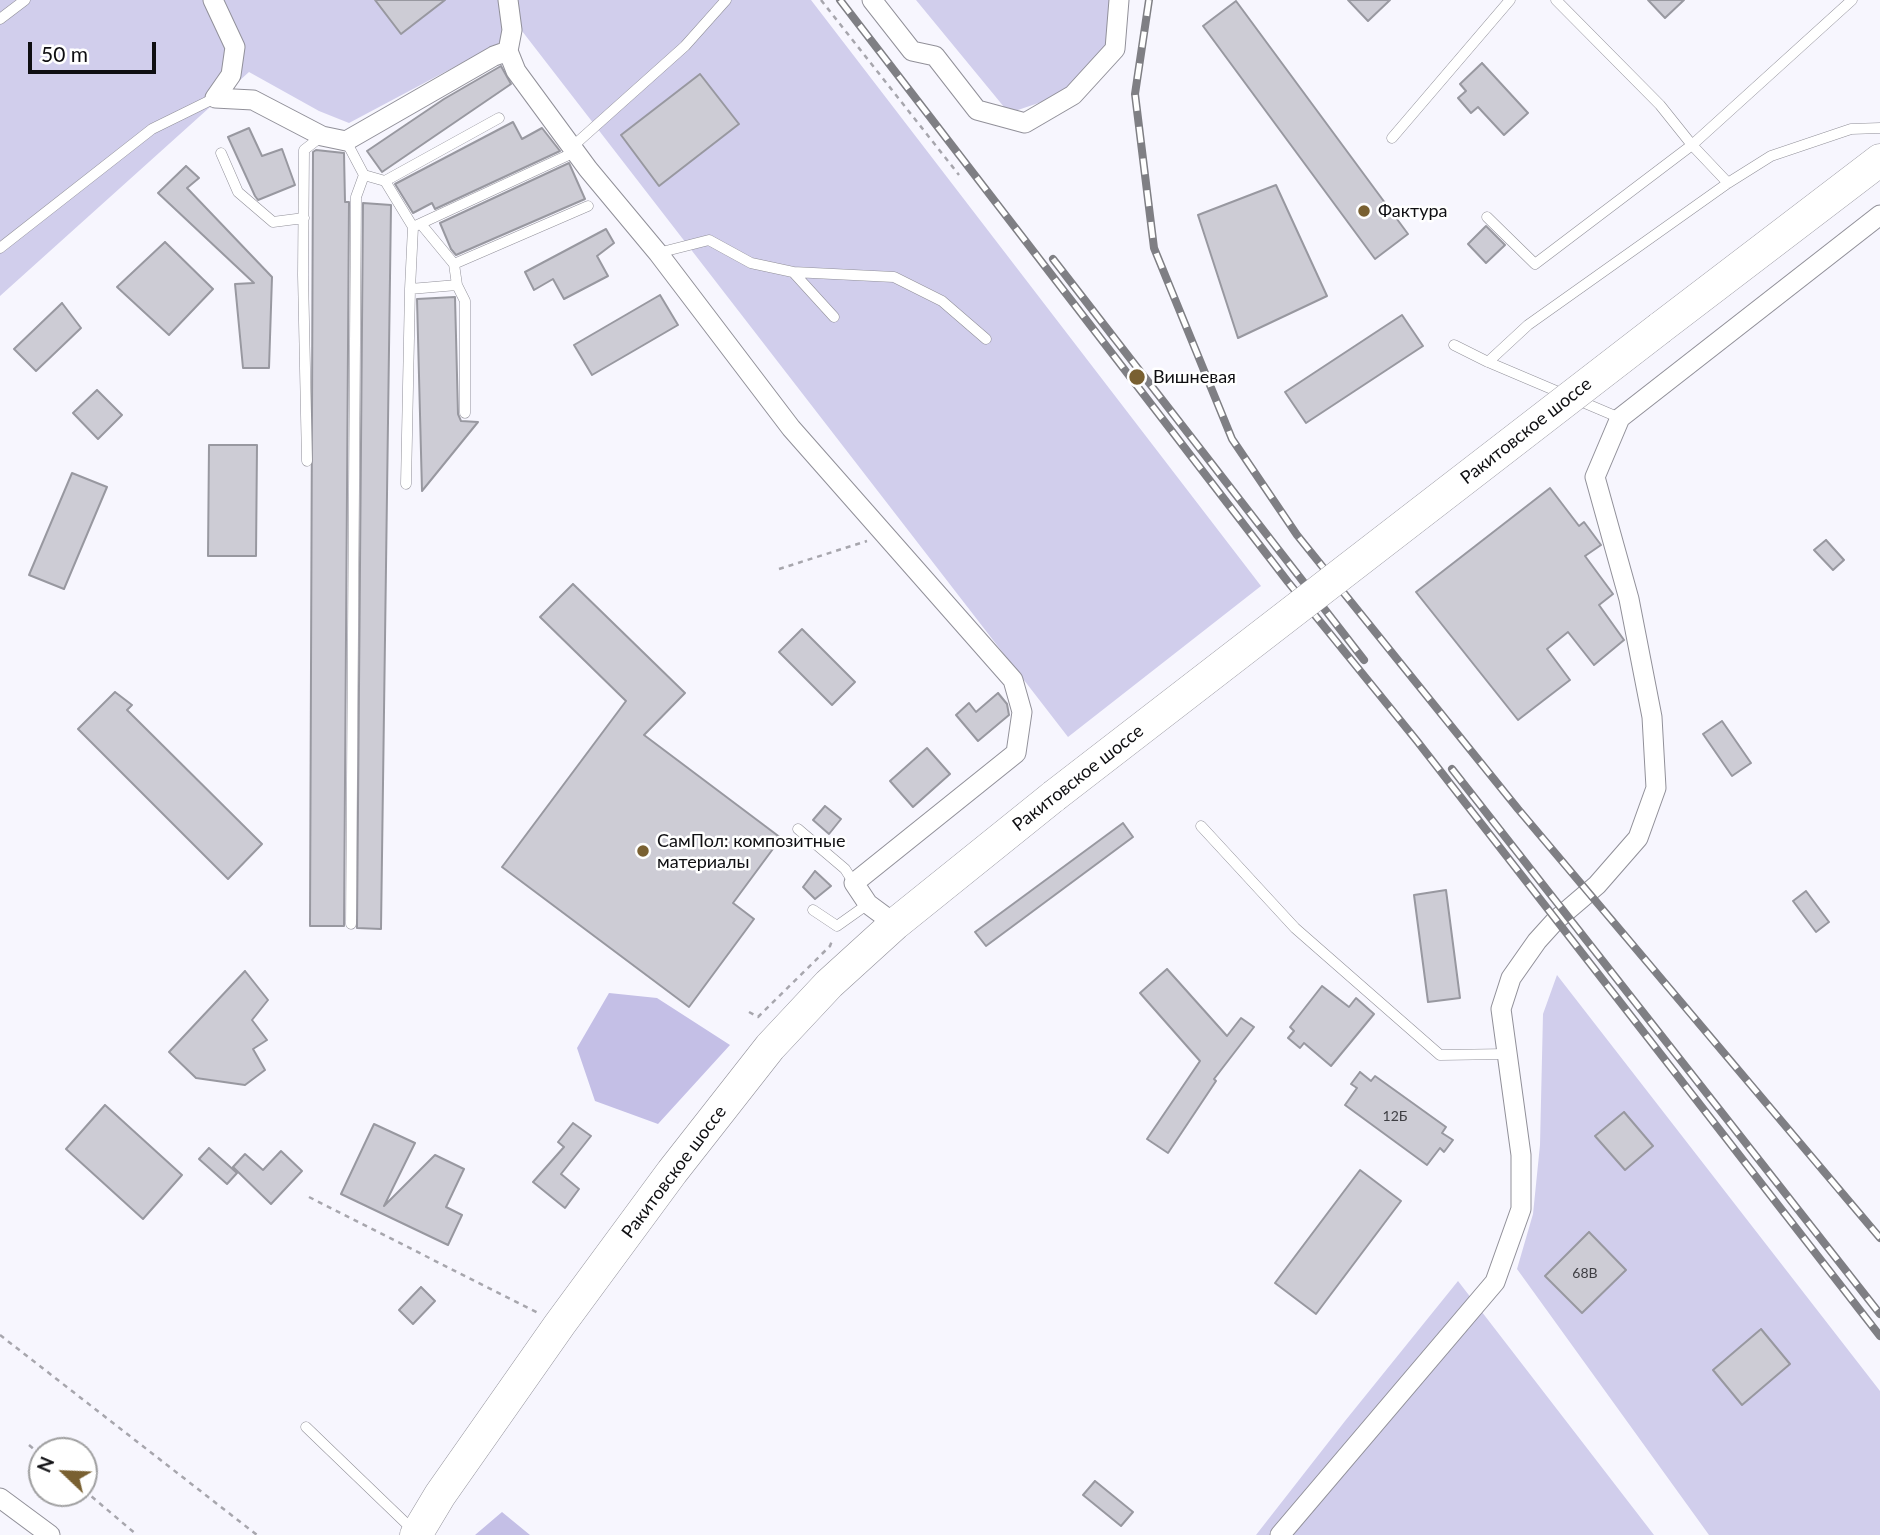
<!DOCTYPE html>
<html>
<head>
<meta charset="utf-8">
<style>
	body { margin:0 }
	#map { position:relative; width:1880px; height:1535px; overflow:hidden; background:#f7f6fe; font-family:Lato,sans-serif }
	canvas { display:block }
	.north { position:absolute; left:28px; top:1437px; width:70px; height:70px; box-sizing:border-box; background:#fff; border:2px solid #9f9fa0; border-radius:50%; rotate:293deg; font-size:19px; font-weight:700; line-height:28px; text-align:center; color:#0f0f12 }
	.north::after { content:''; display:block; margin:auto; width:24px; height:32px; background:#796031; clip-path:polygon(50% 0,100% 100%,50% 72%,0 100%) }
	.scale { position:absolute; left:28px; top:42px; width:128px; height:32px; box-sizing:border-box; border:4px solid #0f0f12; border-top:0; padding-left:9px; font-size:21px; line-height:24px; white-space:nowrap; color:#0f0f12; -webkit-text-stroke:5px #fff; paint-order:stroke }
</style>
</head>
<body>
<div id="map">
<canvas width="1880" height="1535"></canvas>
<div class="north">N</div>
<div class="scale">50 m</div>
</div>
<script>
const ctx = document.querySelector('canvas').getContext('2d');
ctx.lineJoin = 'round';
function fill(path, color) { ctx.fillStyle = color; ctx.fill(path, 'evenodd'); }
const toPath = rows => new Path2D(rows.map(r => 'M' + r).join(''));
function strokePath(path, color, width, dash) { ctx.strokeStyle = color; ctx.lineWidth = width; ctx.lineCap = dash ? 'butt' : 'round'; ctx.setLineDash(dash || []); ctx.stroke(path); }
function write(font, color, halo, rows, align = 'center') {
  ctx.font = font + ' Lato,sans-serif'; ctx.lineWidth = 5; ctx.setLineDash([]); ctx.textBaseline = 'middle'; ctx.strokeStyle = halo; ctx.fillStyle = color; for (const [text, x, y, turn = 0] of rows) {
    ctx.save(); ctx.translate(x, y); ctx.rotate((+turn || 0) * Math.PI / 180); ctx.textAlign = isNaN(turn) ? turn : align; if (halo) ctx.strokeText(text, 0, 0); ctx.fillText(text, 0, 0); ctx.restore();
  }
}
fill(toPath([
	[0,0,811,0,1261,586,1068,737,522,31,349,123,319,111,249,72,0,296],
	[916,0,1127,0,1122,32,1071,92,1009,113],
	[1557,975,1880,1391,1880,1535,1709,1535,1517,1269,1533,1214,1540,1145,1543,1014],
	[1458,1281,1654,1535,1256,1535,1345,1421]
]), '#d1ceec');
fill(toPath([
	[609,993,657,998,730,1045,658,1124,595,1101,577,1048],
	[502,1512,530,1535,475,1535]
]), '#c4bfe6');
const building = toPath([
	[375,0,445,0,401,34,375,0],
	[1348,0,1390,0,1368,21,1348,0],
	[1648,0,1684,0,1665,18,1648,0],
	[1236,1,1408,234,1375,259,1203,26,1236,1],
	[1482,63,1528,113,1504,135,1478,107,1471,113,1458,98,1466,91,1460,84,1482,63],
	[501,66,511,84,382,172,367,151,444,99,501,66],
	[700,74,739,124,659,186,621,135,700,74],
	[513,122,522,139,542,128,560,151,435,209,432,203,413,213,395,184,513,122],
	[249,128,262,156,282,149,295,185,258,200,255,196,228,137,249,128],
	[316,150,344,153,345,202,349,202,344,926,310,926,313,152,316,150],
	[569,163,585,199,456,255,451,249,440,223,569,163],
	[186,166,199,178,187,188,272,277,269,368,243,368,235,284,254,283,158,193,186,166],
	[1276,185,1327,296,1238,338,1198,215,1276,185],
	[363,203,391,205,381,929,357,928,363,203],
	[1486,226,1505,245,1486,263,1468,244,1486,226],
	[606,229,614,243,597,256,608,276,564,299,553,279,534,290,525,272,606,229],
	[165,242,213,289,169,335,117,287,165,242],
	[660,295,678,325,592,375,574,345,660,295],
	[455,297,458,414,461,421,478,422,422,491,417,299,455,297],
	[62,303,81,328,36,371,14,349,62,303],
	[1402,315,1423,346,1306,423,1285,392,1402,315],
	[97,390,122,415,98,439,73,413,97,390],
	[209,445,257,445,256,556,208,556,209,445],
	[72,473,107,487,64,589,29,575,72,473],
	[1550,488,1579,526,1584,522,1601,545,1585,556,1613,594,1599,605,1624,640,1594,665,1568,632,1547,649,1570,680,1518,720,1416,592,1550,488],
	[1826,540,1844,560,1833,570,1814,550,1826,540],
	[573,584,685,693,644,735,781,838,733,903,754,919,689,1007,502,867,626,701,540,617,573,584],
	[802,629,855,682,832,705,779,652,802,629],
	[115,692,132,705,127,710,262,844,228,879,78,729,115,692],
	[998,693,1007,704,1009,715,978,741,956,715,969,703,976,712,998,693],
	[1722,721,1751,763,1732,776,1703,734,1722,721],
	[927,748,950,774,913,807,890,781,927,748],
	[825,806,841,819,829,834,813,820,825,806],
	[1123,823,1133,837,986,946,975,932,1123,823],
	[815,871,831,886,815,899,803,887,815,871],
	[1446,890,1460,998,1428,1002,1414,895,1446,890],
	[1806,891,1829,922,1816,932,1793,901,1806,891],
	[1167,969,1227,1036,1241,1018,1254,1027,1214,1079,1216,1081,1168,1153,1147,1139,1200,1061,1140,993,1167,969],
	[245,971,268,1000,252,1020,267,1040,253,1049,265,1070,245,1085,196,1078,169,1052,245,971],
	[1322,986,1349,1007,1356,998,1374,1014,1331,1066,1304,1043,1300,1048,1288,1038,1294,1031,1290,1027,1322,986],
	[1360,1072,1371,1081,1375,1076,1446,1127,1442,1133,1453,1140,1444,1152,1440,1148,1427,1165,1345,1105,1357,1088,1351,1084,1360,1072],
	[105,1105,182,1175,143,1219,66,1149,105,1105],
	[1624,1112,1653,1146,1625,1170,1595,1136,1624,1112],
	[573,1123,591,1136,561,1174,579,1189,565,1208,533,1182,564,1147,558,1142,573,1123],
	[374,1124,415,1143,384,1206,435,1155,464,1169,446,1207,462,1215,448,1245,341,1194,374,1124],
	[209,1148,237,1173,227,1184,199,1159,209,1148],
	[281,1151,302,1171,271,1204,233,1167,245,1154,263,1170,281,1151],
	[1360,1170,1401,1201,1316,1314,1275,1283,1360,1170],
	[1589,1232,1626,1270,1582,1313,1545,1276,1589,1232],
	[421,1287,435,1301,413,1324,399,1310,421,1287],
	[1761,1329,1790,1364,1742,1405,1713,1370,1761,1329],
	[1095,1481,1133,1512,1121,1526,1083,1495,1095,1481]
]);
fill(building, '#cdccd5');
strokePath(building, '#9898a0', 2);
const lane = toPath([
	[0,19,25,0],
	[1392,138,1510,0],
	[346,141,364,175,385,181,413,227,575,152],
	[572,147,685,46,726,0],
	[221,153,238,192,273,222,304,218],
	[385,181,499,118],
	[1728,183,1692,145,1852,0],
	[1487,217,1535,264,1692,145,1660,105,1556,0],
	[413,227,410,289,457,285,454,264,421,224],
	[0,248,152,129,215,98],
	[658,253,709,240,751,263,793,272,834,317],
	[454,264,588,206],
	[793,272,894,277,942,301,986,339],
	[457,285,465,301,465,413],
	[1454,345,1488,362,1620,418],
	[1488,362,1528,325,1728,183,1771,156,1851,129,1880,128],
	[307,461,303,275,304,150,322,136],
	[406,484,410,289],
	[1201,826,1295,928,1440,1055,1507,1054],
	[798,829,845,869,854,883],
	[813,910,837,926,868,904],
	[351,924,356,197,364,175],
	[306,1427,414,1531]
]);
const street = toPath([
	[213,0,235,47,231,75,215,98],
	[508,0,512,30,508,51],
	[872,0,912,51,935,56,977,110,1025,123,1073,95,1115,49,1119,0],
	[215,98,253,100,322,136,346,141,494,56,508,51,516,71,588,169,658,253,791,428,1013,680,1022,712,1016,753,854,883,868,904,895,924],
	[0,1498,50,1535],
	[1280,1535,1495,1282,1521,1209,1521,1155,1501,1009,1511,978,1537,941,1556,920,1597,885,1638,838,1656,788,1652,717,1629,599,1595,477,1620,418,1880,215]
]);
const primary = toPath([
	[1660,328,1880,160],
	[416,1535,440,1495,560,1324,672,1172,770,1047,829,984,895,924,1054,796]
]);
strokePath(lane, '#919099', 11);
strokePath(street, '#919099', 21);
strokePath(primary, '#919099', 33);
strokePath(toPath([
	[821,0,959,175],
	[779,569,867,541],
	[749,1012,758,1017,830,946,833,938],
	[309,1197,538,1313],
	[0,1335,257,1535],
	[29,1445,42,1456],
	[84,1490,137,1535]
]), '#a7a6ad', 2.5, [5, 5]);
strokePath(lane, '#fff', 10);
strokePath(street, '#fff', 19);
strokePath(primary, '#fff', 32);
const rail = toPath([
	[840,0,1288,582,1417,741,1880,1336],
	[1149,0,1135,94,1154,248,1232,439,1297,535,1518,809,1880,1238],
	[1053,259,1364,660],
	[1452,769,1880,1314]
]);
strokePath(rail, '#7f7f84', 8);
strokePath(rail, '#fff', 5, [16]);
const primaryBridge = toPath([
	[1054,796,1660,328]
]);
strokePath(primaryBridge, '#919099', 33, []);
strokePath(primaryBridge, '#fff', 32);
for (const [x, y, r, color] of [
	[1364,211,7,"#796031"],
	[1137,377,9,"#796031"],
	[643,851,7,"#796031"]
]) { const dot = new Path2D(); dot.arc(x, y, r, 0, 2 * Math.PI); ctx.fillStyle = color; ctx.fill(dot); strokePath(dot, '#fff', 2.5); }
write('14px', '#3e3e43', null, [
	["12Б",1395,1116],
	["68В",1585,1273]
]);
write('18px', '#0f0f12', '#fff', [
	["Фактура",1378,211],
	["Вишневая",1153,377],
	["СамПол: композитные",657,841],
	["материалы",657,862]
], 'left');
write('18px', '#0f0f12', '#fff', [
	["Ракитовское шоссе",1526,431,-38],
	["Ракитовское шоссе",1078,778,-38],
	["Ракитовское шоссе",674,1172,-53]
]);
</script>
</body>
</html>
